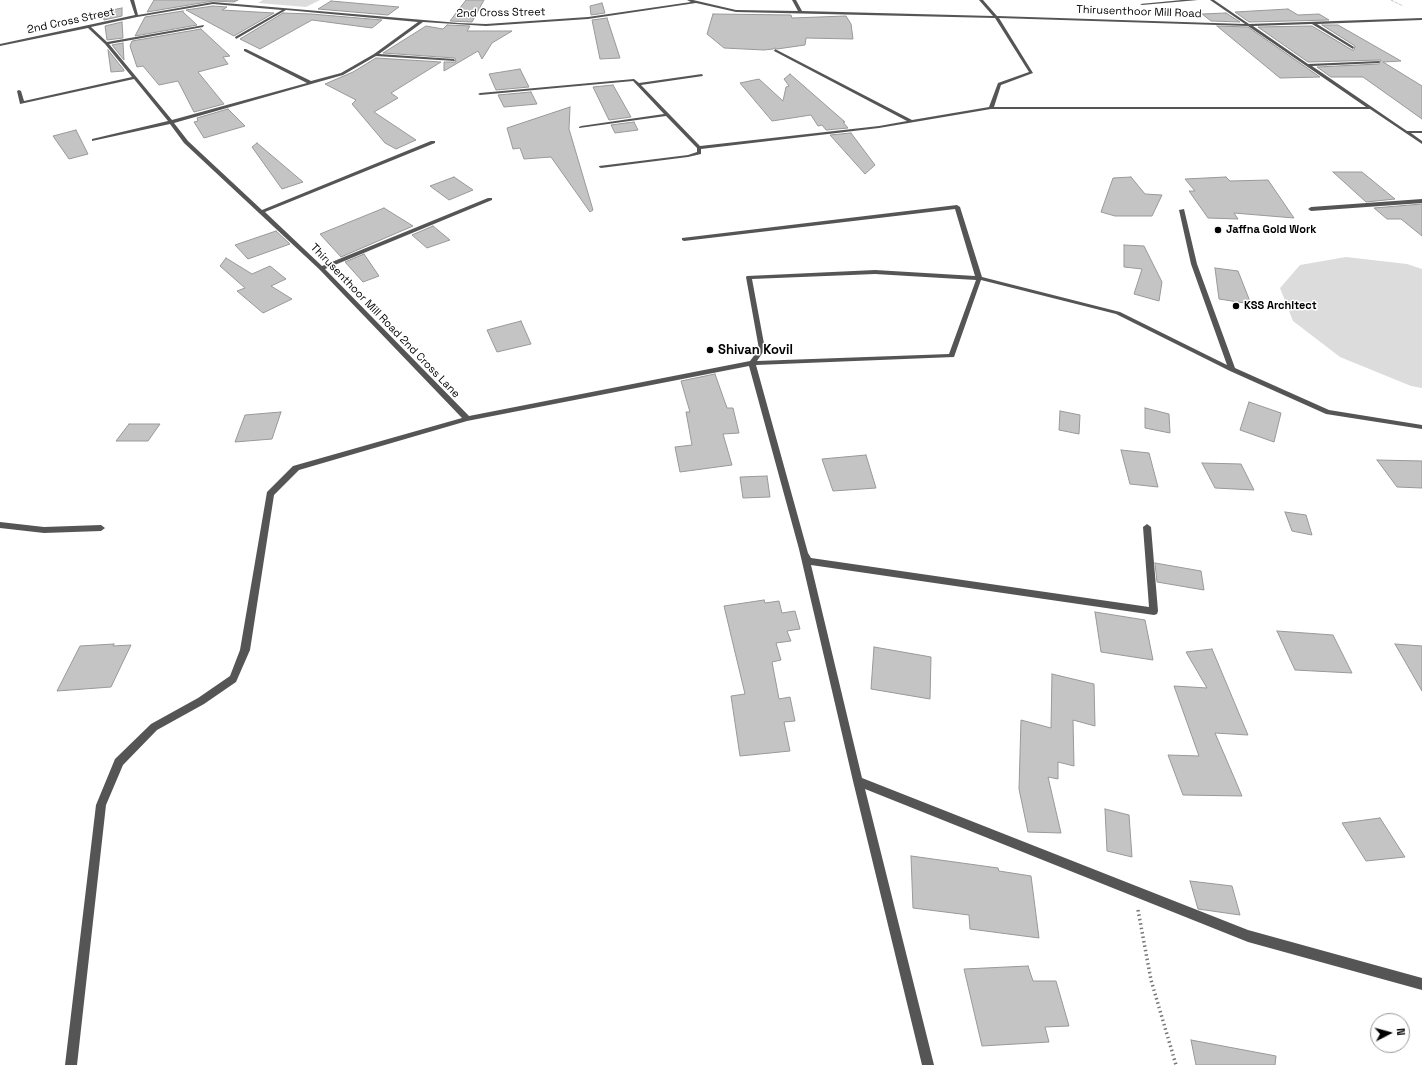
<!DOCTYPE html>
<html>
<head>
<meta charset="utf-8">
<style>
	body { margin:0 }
	#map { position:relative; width:1422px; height:1065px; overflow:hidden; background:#fff; font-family:"Space Grotesk",sans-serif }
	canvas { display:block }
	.north { position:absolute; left:1370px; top:1013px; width:40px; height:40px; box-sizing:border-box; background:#fff; border:1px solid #999; border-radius:50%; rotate:84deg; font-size:11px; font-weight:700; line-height:16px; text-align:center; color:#000 }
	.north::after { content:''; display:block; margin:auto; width:14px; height:18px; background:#000; clip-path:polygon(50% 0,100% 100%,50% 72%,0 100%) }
</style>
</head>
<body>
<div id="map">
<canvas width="1422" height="1065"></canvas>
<div class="north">N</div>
</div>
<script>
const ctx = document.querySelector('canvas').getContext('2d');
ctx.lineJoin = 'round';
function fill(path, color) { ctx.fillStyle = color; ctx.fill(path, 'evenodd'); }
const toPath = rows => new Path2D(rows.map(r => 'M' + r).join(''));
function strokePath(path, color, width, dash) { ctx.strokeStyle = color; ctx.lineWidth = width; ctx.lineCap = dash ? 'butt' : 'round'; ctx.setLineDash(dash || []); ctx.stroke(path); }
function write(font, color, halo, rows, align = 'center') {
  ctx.font = font + ' "Space Grotesk",sans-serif'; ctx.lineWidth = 3; ctx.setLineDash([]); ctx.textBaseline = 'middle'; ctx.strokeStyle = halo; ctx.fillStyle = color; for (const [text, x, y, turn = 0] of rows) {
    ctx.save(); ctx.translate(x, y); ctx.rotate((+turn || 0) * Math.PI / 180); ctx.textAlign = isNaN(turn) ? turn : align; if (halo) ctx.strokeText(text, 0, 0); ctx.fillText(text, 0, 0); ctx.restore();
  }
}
fill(toPath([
	[263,0,320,0,306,7,258,3],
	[1346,257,1407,264,1422,269,1422,388,1411,386,1340,357,1293,321,1280,288,1300,265]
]), '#dcdcdc');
const building = toPath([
	[154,0,238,0,234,2,213,1,147,12,154,0],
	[466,0,484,0,472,22,450,21,466,0],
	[331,1,399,7,388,15,318,9,331,1],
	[602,3,605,13,591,15,590,6,602,3],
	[213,6,227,7,222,10,274,13,234,36,186,10,213,6],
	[122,8,122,16,104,20,103,12,122,8],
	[1288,9,1298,15,1319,14,1329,20,1249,22,1235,12,1288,9],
	[183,11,183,12,197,25,135,36,145,17,183,11],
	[283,13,311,14,382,20,372,28,312,20,260,49,240,39,283,13],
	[1226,13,1240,22,1211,21,1202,14,1226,13],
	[713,14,791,15,792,18,846,16,851,24,853,39,806,38,805,45,777,49,775,48,773,49,764,50,724,48,707,34,713,14],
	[607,18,620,58,600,59,592,20,607,18],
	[122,22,123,38,107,40,105,26,122,22],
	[447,25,470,26,467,31,512,31,492,43,482,59,478,51,444,71,444,62,456,62,455,58,383,53,426,26,443,29,447,25],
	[1322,25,1338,25,1401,61,1383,62,1422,86,1422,119,1363,77,1331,77,1317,67,1379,64,1381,60,1308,62,1258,27,1312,26,1352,50,1354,50,1355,46,1322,25],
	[1217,26,1248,27,1320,77,1280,78,1217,26],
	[201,29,230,56,223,57,228,64,198,72,224,104,194,112,178,81,159,85,143,66,137,67,130,46,132,41,201,29],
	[123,43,124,60,112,45,123,43],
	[108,50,124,70,124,71,111,72,108,50],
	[376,58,441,62,391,93,398,98,374,112,416,140,396,149,385,143,352,104,356,100,325,84,353,72,376,58],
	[520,69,529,87,496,90,489,74,520,69],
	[790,74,845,122,843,122,848,128,826,130,822,125,818,126,811,115,772,121,740,83,759,79,783,101,786,87,789,86,784,79,790,74],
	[613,85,631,117,609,120,593,87,613,85],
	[531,92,537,104,504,107,498,95,531,92],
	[570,107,569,129,593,210,590,212,551,157,524,159,520,148,513,149,507,128,570,107],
	[228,109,245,126,204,138,194,122,198,121,197,118,228,109],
	[634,122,638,130,615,133,611,125,634,122],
	[76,130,88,154,69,159,53,136,76,130],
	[851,133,875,165,865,174,830,135,851,133],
	[257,143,303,182,282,189,252,147,257,143],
	[1333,172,1362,172,1395,199,1366,202,1333,172],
	[454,177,473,190,449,200,430,186,454,177],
	[1131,177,1145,194,1162,195,1152,216,1115,216,1101,212,1113,178,1131,177],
	[1226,177,1230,181,1268,180,1294,218,1234,213,1238,219,1208,218,1189,191,1195,191,1185,179,1226,177],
	[1422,204,1422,236,1401,219,1387,219,1374,208,1422,204],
	[384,208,413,226,341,257,320,234,384,208],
	[433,226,450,240,427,248,412,235,433,226],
	[276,231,290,244,248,259,235,245,276,231],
	[1124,245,1144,246,1162,282,1159,301,1134,294,1142,269,1124,267,1124,245],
	[364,254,379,276,363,282,345,262,364,254],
	[226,258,252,274,270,266,286,279,271,286,292,299,263,313,237,291,245,288,220,266,226,258],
	[1215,268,1238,271,1251,304,1219,299,1215,268],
	[521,321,531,344,497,352,487,330,521,321],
	[715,374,727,408,733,408,739,433,723,434,732,465,680,472,675,447,692,445,686,412,690,412,681,381,715,374],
	[1249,402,1281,413,1274,442,1240,430,1249,402],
	[1145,408,1169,414,1170,433,1145,428,1145,408],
	[1060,411,1080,415,1079,434,1059,430,1060,411],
	[281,412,272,439,235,442,245,415,281,412],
	[129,424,160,424,148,441,116,441,129,424],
	[1121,450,1149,453,1158,487,1130,484,1121,450],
	[866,455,876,488,833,491,822,459,866,455],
	[1377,460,1422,461,1422,488,1397,487,1377,460],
	[1202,463,1241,464,1254,490,1215,488,1202,463],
	[767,476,770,497,743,498,740,477,767,476],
	[1285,512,1306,515,1312,535,1292,531,1285,512],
	[1155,563,1201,571,1204,590,1157,582,1155,563],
	[764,600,765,603,779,601,782,613,795,611,800,629,787,631,791,641,776,643,781,660,772,662,779,699,790,697,795,721,784,722,790,751,740,756,731,696,745,694,724,606,764,600],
	[1095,612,1145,620,1153,660,1101,652,1095,612],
	[1277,631,1333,635,1352,673,1295,670,1277,631],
	[114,644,113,646,131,645,111,687,57,691,80,646,114,644],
	[1395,644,1422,646,1422,691,1395,644],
	[874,647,931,657,930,699,871,689,874,647],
	[1212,649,1248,735,1215,733,1242,796,1183,795,1168,755,1199,756,1174,686,1207,688,1186,652,1212,649],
	[1052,674,1094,684,1095,726,1073,720,1074,766,1058,762,1058,779,1048,777,1061,833,1028,832,1019,789,1021,720,1051,728,1052,674],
	[1105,809,1129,815,1132,857,1107,851,1105,809],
	[1380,818,1405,857,1366,861,1342,823,1380,818],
	[911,856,998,868,999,871,1031,876,1039,938,970,929,969,915,913,908,911,856],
	[1190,881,1232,886,1240,915,1198,909,1190,881],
	[1028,966,1033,981,1056,981,1069,1026,1045,1027,1049,1042,982,1046,964,969,1028,966],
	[1191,1040,1276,1056,1275,1065,1196,1065,1191,1040]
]);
fill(building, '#c4c4c4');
strokePath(building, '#999', 1);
strokePath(toPath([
	[1391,0,1403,6]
]), '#777', 1, [0.5, 1]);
strokePath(toPath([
	[1138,910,1151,980,1176,1065]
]), '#777', 3.5, [1.5, 3]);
fill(toPath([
	[130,0,134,0,138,15,213,2,459,23,486,24,588,17,691,2,687,0,693,0,736,10,798,11,792,0,796,0,802,11,993,16,979,0,983,0,997,16,1245,24,1210,0,1214,0,1249,24,1422,18,1422,20,1317,24,1354,47,1353,49,1312,24,1253,26,1308,64,1380,61,1379,63,1312,66,1407,131,1422,131,1422,133,1411,133,1422,141,1422,144,1370,109,991,109,879,128,701,149,701,154,688,157,601,168,599,167,599,166,688,155,697,152,697,148,666,116,579,128,579,127,581,126,664,114,633,81,480,95,478,94,480,93,634,79,639,83,702,74,703,76,641,85,700,146,879,126,907,121,774,51,775,49,912,120,989,107,998,83,1029,72,995,18,736,12,696,3,588,19,486,26,423,22,379,54,454,59,455,61,376,56,343,75,174,123,188,141,262,210,431,141,435,141,435,143,265,212,322,266,488,198,492,198,492,200,325,269,469,416,750,361,759,349,746,277,747,276,875,270,975,276,955,209,684,241,682,240,682,238,957,205,960,207,982,277,1120,312,1227,365,1191,264,1179,210,1184,209,1197,264,1235,368,1329,410,1422,425,1422,429,1326,414,1230,371,1116,314,981,280,954,357,756,365,808,553,811,558,1149,607,1143,527,1147,524,1151,527,1158,611,1157,614,1154,615,811,565,862,778,1248,930,1422,978,1422,990,1248,942,865,789,934,1065,922,1065,853,781,799,549,749,366,467,421,299,470,274,495,250,650,236,682,204,704,157,730,123,765,106,805,77,1065,65,1065,96,805,115,759,151,724,198,698,230,676,240,650,267,492,293,466,462,418,319,269,184,143,170,124,92,141,92,139,168,121,134,79,20,104,17,91,19,90,21,91,24,101,132,77,105,44,88,28,0,46,0,44,135,15,130,0],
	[213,4,282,10,235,37,236,39,286,10,418,22,374,54,341,73,311,81,246,49,244,49,244,51,307,83,172,120,109,44,203,27,204,25,107,42,91,27,137,17,213,4],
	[999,18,1248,26,1366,107,994,107,1001,85,1033,73,999,18],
	[875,274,976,280,949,354,757,361,765,349,752,279,875,274],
	[1182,0,1198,0,1142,5,1140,4,1182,0],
	[1422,199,1422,203,1311,211,1308,209,1311,207,1422,199],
	[0,522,44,527,101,525,105,528,101,531,44,533,0,528,0,522]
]), '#555');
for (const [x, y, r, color] of [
	[1218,230,4,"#000"],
	[1236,306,4,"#000"],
	[710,350,4,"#000"]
]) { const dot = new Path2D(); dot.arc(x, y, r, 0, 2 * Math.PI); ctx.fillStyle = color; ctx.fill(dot); strokePath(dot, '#fff', 1.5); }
write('11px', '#000', '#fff', [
	["Thirusenthoor Mill Road",1139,12,2],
	["2nd Cross Street",501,13,-1],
	["2nd Cross Street",71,21,-12],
	["Thirusenthoor Mill Road 2nd Cross Lane",385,321,46]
]);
write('bold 11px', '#000', '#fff', [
	["Jaffna Gold Work",1226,230],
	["KSS Architect",1244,306]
], 'left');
write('bold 13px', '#000', '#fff', [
	["Shivan Kovil",718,350]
], 'left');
</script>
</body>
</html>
